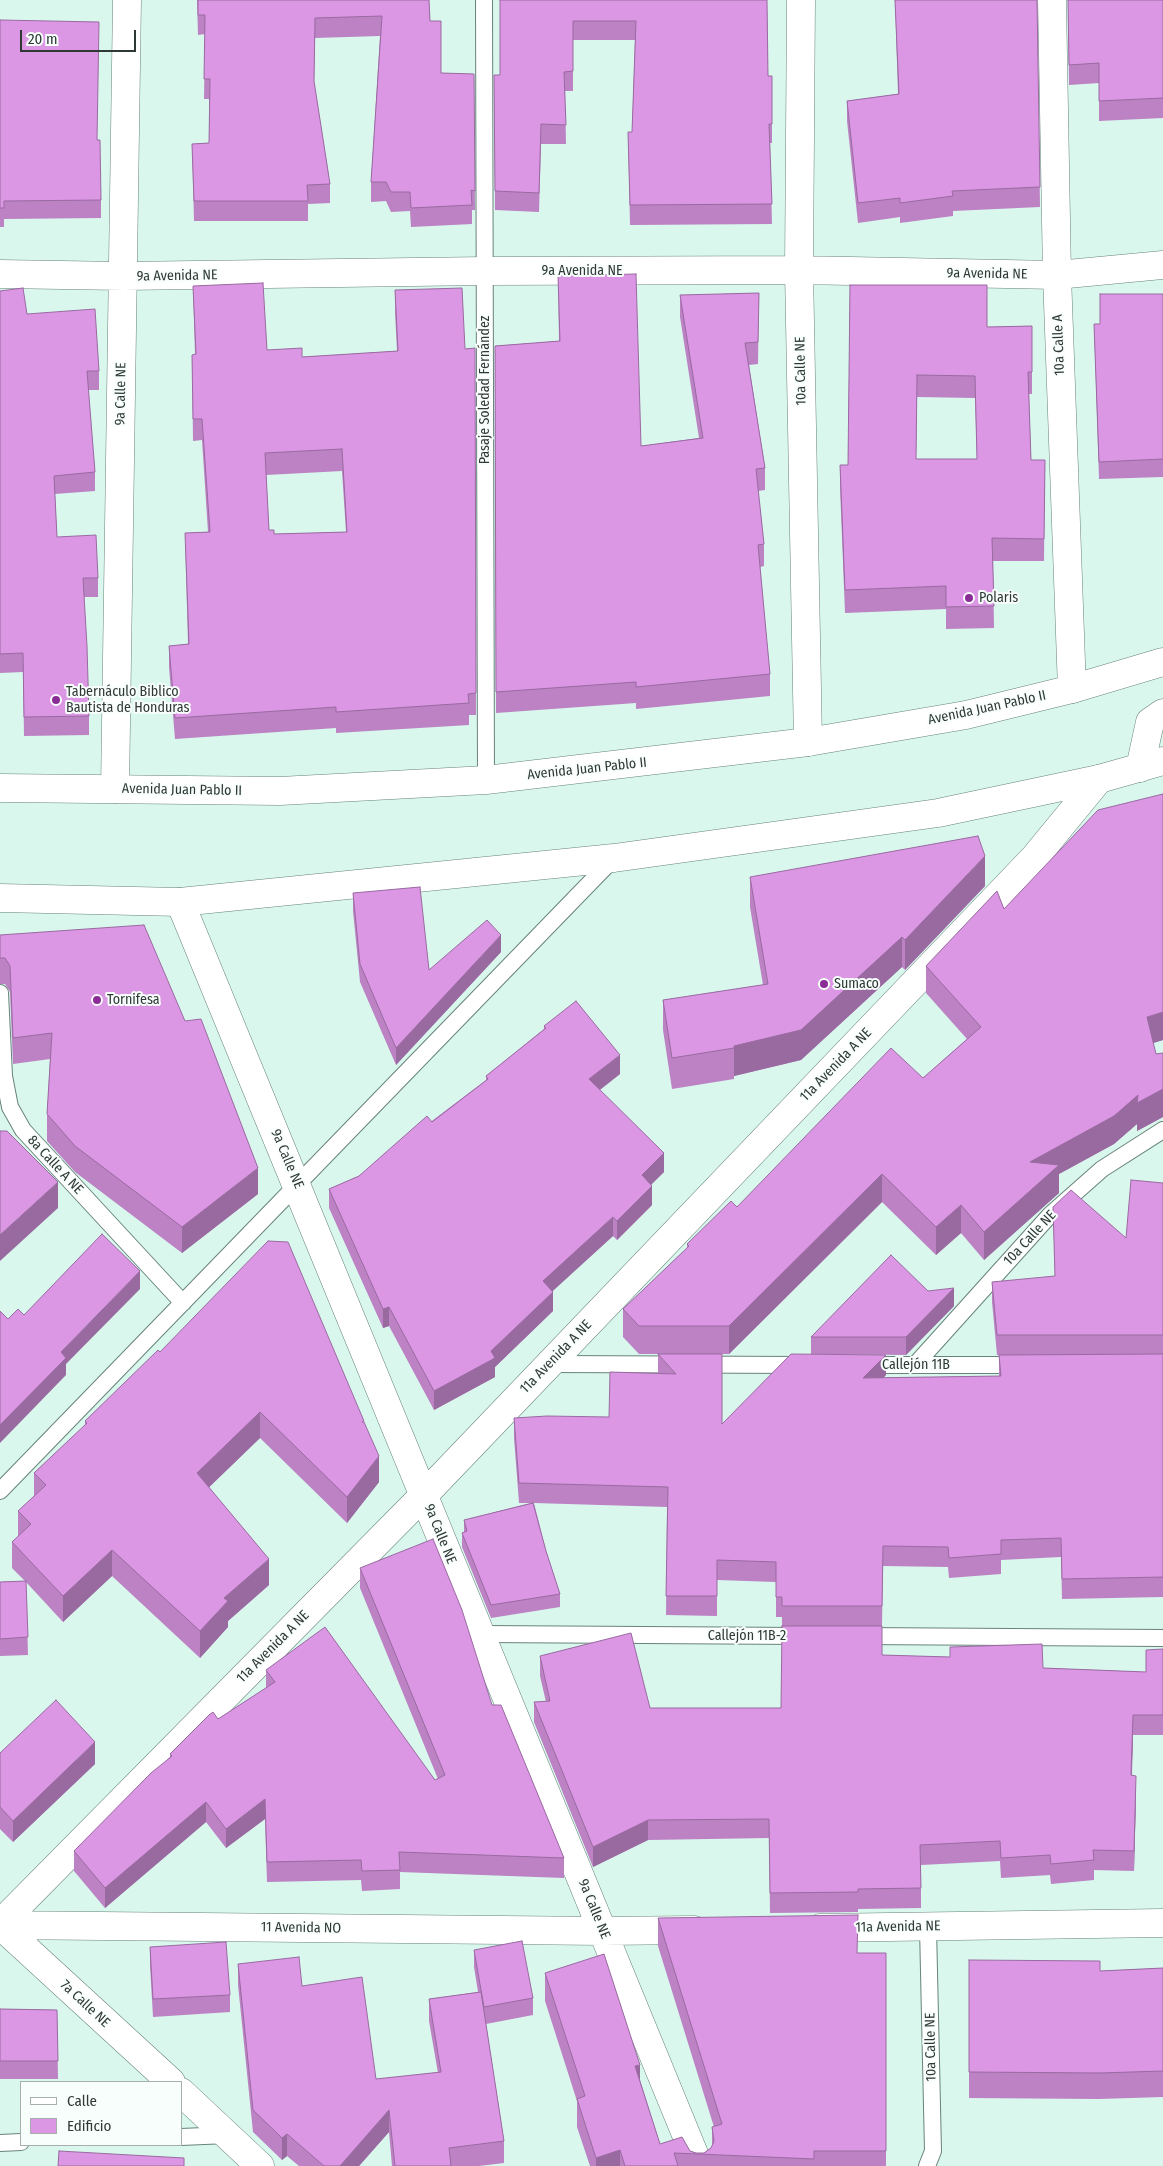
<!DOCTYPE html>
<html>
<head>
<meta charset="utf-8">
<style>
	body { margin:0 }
	#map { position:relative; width:1163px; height:2166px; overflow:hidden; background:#d9f7ed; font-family:"Fira Sans Condensed",sans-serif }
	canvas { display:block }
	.legend { position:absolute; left:20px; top:2081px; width:162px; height:65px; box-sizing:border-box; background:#f8fefc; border:1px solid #a7afad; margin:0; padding:6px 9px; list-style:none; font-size:15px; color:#2e3936 }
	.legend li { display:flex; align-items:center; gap:10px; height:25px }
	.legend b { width:25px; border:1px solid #a7afad }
	.scale { position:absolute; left:20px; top:30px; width:116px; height:22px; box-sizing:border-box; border:2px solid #2e3936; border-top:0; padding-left:6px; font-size:15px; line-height:18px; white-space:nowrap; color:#2e3936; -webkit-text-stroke:4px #f8fefc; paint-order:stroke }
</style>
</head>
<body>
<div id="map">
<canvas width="1163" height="2166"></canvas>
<ul class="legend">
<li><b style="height:6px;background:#fff"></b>Calle</li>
<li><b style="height:14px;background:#db97e4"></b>Edificio</li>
</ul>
<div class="scale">20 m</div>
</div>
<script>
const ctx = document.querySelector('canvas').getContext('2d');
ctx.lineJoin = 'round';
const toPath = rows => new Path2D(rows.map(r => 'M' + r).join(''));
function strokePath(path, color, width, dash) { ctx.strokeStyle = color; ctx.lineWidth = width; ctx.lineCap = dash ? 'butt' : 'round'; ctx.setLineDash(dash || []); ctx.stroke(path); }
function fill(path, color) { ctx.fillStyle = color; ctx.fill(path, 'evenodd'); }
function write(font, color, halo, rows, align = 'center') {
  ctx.font = font + ' "Fira Sans Condensed",sans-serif'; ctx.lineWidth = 4; ctx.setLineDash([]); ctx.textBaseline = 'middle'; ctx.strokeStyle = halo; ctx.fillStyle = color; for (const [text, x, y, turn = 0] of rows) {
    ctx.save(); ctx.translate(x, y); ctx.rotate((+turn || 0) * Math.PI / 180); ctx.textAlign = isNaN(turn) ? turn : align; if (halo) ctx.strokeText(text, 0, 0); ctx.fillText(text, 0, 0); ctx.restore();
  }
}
const service = toPath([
	[484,0,486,780],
	[0,993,4,1076,10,1107,23,1130,183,1303],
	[549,1364,803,1365],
	[865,1365,1021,1365],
	[915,1365,1050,1215,1102,1169,1163,1130],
	[0,1491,614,858],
	[481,1634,804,1636],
	[861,1636,1163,1638],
	[181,2137,228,2135],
	[0,2143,21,2142],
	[927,2166,933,2151,928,1927]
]);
const minor = toPath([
	[801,0,799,270,808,742],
	[1052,0,1057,275,1072,689],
	[0,274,123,276,485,271,799,270,1057,275,1163,265],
	[1140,768,1150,722,1163,713],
	[115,789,127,0],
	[180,902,699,2166],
	[0,1924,424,1495,1035,857,1099,779],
	[0,1925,603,1931,694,1930],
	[0,1925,171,2082],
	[820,1928,1163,1923],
	[181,2092,260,2166]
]);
const trunk = toPath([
	[0,788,280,791,486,780,808,742,966,715,1072,689,1163,662],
	[0,898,180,902,614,858,938,813,1099,779,1163,761]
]);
strokePath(service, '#68837b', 18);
strokePath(minor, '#68837b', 29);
strokePath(trunk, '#68837b', 29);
strokePath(service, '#fff', 16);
strokePath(minor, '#fff', 28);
strokePath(trunk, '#fff', 28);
fill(toPath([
	[197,0,429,0,430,21,441,73,474,74,475,210,472,210,472,224,411,227,410,211,391,212,386,201,371,202,371,182,380,36,315,38,314,83,330,184,330,203,308,204,308,221,194,221,192,144,209,143,209,99,204,99,205,34,198,35],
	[500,0,767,0,768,76,772,76,772,143,770,143,772,224,630,225,628,132,632,132,635,40,573,40,573,91,565,91,566,144,541,144,539,212,495,210,494,75,500,75],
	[895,0,1037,0,1040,207,953,211,953,216,900,223,900,217,858,223,847,121,847,101,898,94],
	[1068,0,1163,0,1163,118,1099,121,1099,83,1069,85],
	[0,20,97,140,101,200,101,218,4,219,4,227,0,227],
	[558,276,641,446,699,438,680,317,680,295,759,293,758,364,749,365,765,468,765,490,758,491,764,544,764,566,760,567,770,674,770,696,636,709,636,703,496,713,495,346,559,341],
	[850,285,987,327,1032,326,1032,394,1029,394,1031,460,1045,460,1044,561,993,561,994,628,946,629,946,609,845,613,840,487,840,465,848,465],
	[917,397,975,398,977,459,916,459],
	[193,286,267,350,302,357,397,351,395,312,395,290,465,349,475,348,476,715,469,715,469,725,336,733,336,728,175,739,169,667,169,646,188,644,185,533,208,532,202,440,193,441,192,355,195,354],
	[342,471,346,532,274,534,269,530,266,475],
	[0,291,27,314,99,371,99,390,88,390,95,472,95,491,55,494,57,537,98,578,98,597,84,597,89,716,89,735,24,736,23,672,0,673],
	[1163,294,1163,477,1099,479,1094,324,1100,324],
	[750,877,985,886,905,970,902,967,801,1060,734,1076,734,1079,672,1089,663,1030,663,1000,763,985,750,907],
	[353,893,429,970,501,952,396,1065,360,982,353,911],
	[1004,909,1163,1040,1153,1043,1156,1054,1163,1053,1163,1117,1137,1131,1137,1124,1114,1144,1059,1174,1059,1193,984,1260,961,1233,936,1255,882,1202,729,1354,639,1354,623,1337,623,1309,687,1248,687,1244,737,1207,923,1078,967,1039,926,993,926,966],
	[0,935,258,1194,182,1253,75,1172,47,1141,47,1114,50,1059,13,1064,10,992,5,984,0,984],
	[544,1026,620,1074,600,1090,664,1172,651,1184,652,1205,617,1240,613,1236,552,1291,553,1311,495,1367,495,1377,434,1410,389,1326,383,1328,329,1208,329,1189,359,1176,486,1080,486,1076,544,1029],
	[1163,1183,1163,1597,1062,1599,1061,1557,1001,1560,1001,1574,949,1578,948,1567,883,1566,882,1626,782,1626,782,1617,776,1617,776,1582,717,1580,717,1616,666,1615,667,1507,534,1503,546,1551,560,1594,560,1607,491,1618,462,1547,462,1533,464,1532,464,1520,531,1503,519,1503,514,1438,514,1418,609,1417,658,1373,658,1354,722,1424,886,1375,883,1378,999,1376,999,1355,1009,1355,997,1355,992,1302,992,1282,1055,1277,1053,1207,1126,1238],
	[928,1291,954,1306,906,1355,811,1354,811,1337],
	[160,1352,364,1422,379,1482,347,1523,260,1438,209,1487,269,1585,228,1621,228,1627,200,1658,112,1576,63,1622,26,1582,28,1655,0,1656,0,1582,25,1581,12,1568,12,1542,18,1537,18,1511,34,1496,34,1473,85,1426,85,1421],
	[360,1568,492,1705,564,1858,564,1878,400,1872,400,1889,362,1891,361,1880,267,1882,265,1819,226,1848,206,1822,105,1908,74,1871,74,1851,170,1757,170,1754,218,1719,266,1688,266,1670,435,1780,438,1779,360,1588],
	[950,1647,1043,1668,1146,1672,1163,1649,1163,1735,1133,1735,1132,1775,1136,1795,1134,1871,1094,1870,1094,1880,1051,1884,1050,1875,1001,1878,1000,1861,921,1865,921,1908,858,1909,858,1912,770,1913,769,1838,648,1840,593,1867,534,1722,534,1702,546,1702,540,1676,540,1656,650,1708,781,1708,882,1655,950,1657],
	[0,1752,95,1764,13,1842,0,1829],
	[658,1918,858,1953,886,1953,886,2166,590,2166,577,2127,577,2101,545,2001,545,1973,640,2080,660,2144,690,2151,696,2153,704,2153,712,2147,712,2127,714,2127,658,1946],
	[150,1947,230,1995,230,2012,153,2017,150,1965],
	[474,1950,533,1998,533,2015,486,2024,504,2141,504,2163,479,2166,392,2166,389,2132,359,2166,299,2166,287,2156,282,2160,253,2132,238,1985,238,1964,302,1986,376,2079,438,2073,429,2021,429,1999,478,1992,474,1967],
	[1163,1968,1163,2097,1099,2099,969,2098,969,2072,1100,1971],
	[0,2009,57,2010,58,2079,0,2079]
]), '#bc82c4');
fill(toPath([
	[985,856,985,886,905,970,905,940],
	[501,935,501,952,396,1065,396,1048],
	[902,937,902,967,801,1060,734,1076,734,1046],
	[1163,1012,1163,1040,1147,1045,1147,1017],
	[620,1055,620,1074,589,1098,589,1079],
	[1163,1089,1163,1117,1137,1131,1137,1124,1114,1144,1059,1174,1059,1193,984,1260,984,1232,1030,1162,1138,1095],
	[664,1153,664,1172,642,1194,642,1175],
	[258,1168,258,1194,182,1253,182,1227],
	[882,1174,882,1202,729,1354,729,1326],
	[58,1182,58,1208,0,1261,0,1235],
	[652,1186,652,1205,617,1240,617,1221],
	[961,1205,961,1233,936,1255,936,1227],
	[613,1217,613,1236,543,1300,543,1281],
	[140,1271,140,1289,66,1364,66,1375,0,1443,0,1425,61,1352],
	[954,1288,954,1306,906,1355,906,1337],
	[553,1292,553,1311,495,1367,495,1377,434,1410,434,1391,491,1351],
	[389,1307,389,1326,383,1328,383,1309],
	[886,1355,886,1375,863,1398,863,1378],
	[260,1412,260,1438,197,1499,197,1473],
	[379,1456,379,1482,347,1523,347,1497],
	[112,1550,112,1576,63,1622,63,1596],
	[269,1559,269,1585,228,1621,228,1627,200,1658,200,1631,224,1598],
	[1133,1715,1133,1735,1131,1795,1131,1775],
	[95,1742,95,1764,13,1842,13,1821],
	[1136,1776,1136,1795,1134,1871,1134,1851],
	[265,1799,265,1819,226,1848,226,1829],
	[206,1802,206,1822,105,1908,105,1888],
	[648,1820,648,1840,593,1867,593,1847],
	[640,2065,640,2093,635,2066],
	[389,2110,389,2132,359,2166,340,2166],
	[287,2134,287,2156,282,2160,282,2138],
	[620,2150,620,2166,596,2166,596,2158]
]), '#996aa0');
const building = toPath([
	[198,0,429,0,430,21,441,21,441,73,474,74,475,191,471,190,472,205,411,208,410,192,391,192,386,182,371,182,382,16,315,18,314,81,330,184,307,185,308,201,194,201,192,144,209,143,210,79,204,79,205,15,198,15,198,0],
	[500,0,767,0,768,76,772,76,772,124,769,124,772,204,630,205,628,132,632,132,636,21,573,21,573,71,564,72,566,125,541,124,539,193,495,191,494,75,500,75,500,0],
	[895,0,1037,0,1040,187,952,191,953,196,900,203,900,198,858,203,847,101,899,94,895,0],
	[1068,0,1163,0,1163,98,1099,101,1099,63,1069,65,1068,0],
	[0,20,99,22,97,140,100,140,101,200,4,201,4,208,0,208,0,20],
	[636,274,641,446,703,438,680,295,759,293,758,342,745,343,765,468,756,469,764,544,758,545,770,674,636,687,636,682,496,692,495,346,560,341,558,276,636,274],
	[263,283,267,350,302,348,302,357,398,351,395,290,462,288,465,349,475,348,476,693,468,694,469,703,336,712,336,707,175,718,169,646,189,644,185,533,210,532,202,419,193,419,192,355,196,354,193,286,263,283],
	[342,449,347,532,274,534,274,530,269,530,265,453,342,449],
	[850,285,987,285,987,327,1032,326,1032,372,1028,372,1031,460,1045,460,1044,539,992,538,994,606,946,607,946,586,845,590,840,465,848,465,850,285],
	[917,375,975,376,977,459,916,459,917,375],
	[23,288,27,314,95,309,99,371,87,371,95,472,54,476,57,537,96,535,98,578,83,578,87,646,89,716,24,717,23,653,0,654,0,291,23,288],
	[1100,294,1163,294,1163,459,1099,462,1094,324,1100,324,1100,294],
	[1163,794,1163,1012,1147,1017,1156,1054,1163,1053,1163,1089,1137,1103,1138,1095,1114,1116,1030,1162,1059,1165,984,1232,961,1205,936,1227,882,1174,729,1326,639,1326,623,1309,689,1246,687,1244,731,1201,737,1207,891,1048,923,1078,981,1027,926,966,997,891,1004,909,1098,810,1163,794],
	[978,836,985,856,905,940,902,937,801,1030,734,1046,734,1048,672,1058,663,1000,768,984,750,877,978,836],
	[420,887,429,970,487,920,501,935,396,1048,360,964,353,893,420,887],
	[144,925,185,1021,201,1019,258,1168,182,1227,75,1146,47,1114,52,1033,13,1038,10,966,5,958,0,958,0,935,144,925],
	[576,1001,620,1055,589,1079,664,1153,642,1175,652,1186,617,1221,613,1217,543,1281,553,1292,491,1351,495,1358,434,1391,389,1307,383,1309,329,1189,359,1176,427,1116,432,1122,488,1079,486,1076,546,1028,544,1026,576,1001],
	[0,1131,7,1131,58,1182,0,1235,0,1131],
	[1131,1180,1163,1183,1163,1335,997,1335,992,1282,1055,1276,1053,1207,1071,1190,1126,1238,1131,1180],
	[102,1234,140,1271,61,1352,66,1358,0,1425,0,1311,8,1319,18,1309,24,1315,102,1234],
	[268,1241,288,1242,364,1421,362,1422,364,1422,379,1456,347,1497,260,1412,197,1473,269,1559,224,1598,228,1601,200,1631,112,1550,63,1596,12,1542,31,1524,18,1511,46,1485,34,1473,87,1423,85,1421,158,1350,160,1352,268,1241],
	[891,1255,928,1291,954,1288,906,1337,811,1337,891,1255],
	[658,1354,722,1354,722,1424,791,1354,886,1355,863,1378,1001,1376,999,1355,1163,1354,1163,1577,1062,1579,1061,1538,1001,1540,1001,1554,949,1558,948,1547,883,1546,882,1606,782,1606,782,1597,776,1597,776,1562,717,1560,717,1596,666,1596,668,1487,519,1483,514,1418,547,1416,609,1417,610,1372,676,1374,658,1354],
	[533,1503,546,1551,560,1594,491,1605,462,1533,467,1531,464,1520,533,1503],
	[433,1539,462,1610,492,1705,501,1705,564,1858,399,1852,400,1870,362,1871,361,1860,267,1862,265,1799,226,1829,206,1802,105,1888,74,1851,151,1773,172,1756,170,1754,209,1715,213,1712,218,1719,275,1682,266,1670,325,1627,435,1780,445,1775,360,1568,433,1539],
	[26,1581,28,1637,0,1639,0,1582,26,1581],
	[782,1626,882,1626,882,1655,950,1657,950,1647,1042,1644,1043,1668,1146,1672,1146,1650,1163,1649,1163,1715,1133,1715,1131,1775,1136,1776,1134,1851,1093,1850,1094,1860,1051,1864,1050,1855,1001,1858,1000,1841,920,1845,921,1888,858,1889,858,1892,770,1893,769,1819,648,1820,593,1847,534,1702,550,1701,540,1656,631,1633,650,1708,781,1708,782,1626],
	[56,1700,95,1742,13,1821,0,1807,0,1752,0,1753,56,1700],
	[858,1915,857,1953,886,1953,886,2151,814,2151,814,2159,674,2153,678,2166,625,2166,620,2150,596,2158,577,2099,585,2096,545,1973,604,1954,640,2065,635,2066,660,2144,682,2137,690,2151,696,2153,704,2153,711,2148,714,2141,712,2127,722,2124,658,1918,858,1915],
	[522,1941,533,1998,484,2007,474,1950,522,1941],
	[226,1942,230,1995,153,1999,150,1947,226,1942],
	[299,1957,302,1986,362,1977,376,2079,441,2072,429,1999,481,1992,504,2141,449,2148,451,2166,395,2166,389,2110,340,2166,324,2166,287,2134,282,2138,253,2110,238,1964,299,1957],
	[969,1960,1100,1961,1100,1971,1163,1968,1163,2071,1099,2073,969,2072,969,1960],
	[0,2009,57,2010,58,2061,0,2061,0,2009],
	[59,2151,184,2158,184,2166,58,2166,59,2151]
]);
fill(building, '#db97e4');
strokePath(building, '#996aa0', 1);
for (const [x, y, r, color] of [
	[969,598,5,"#892c96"],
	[56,700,5,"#892c96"],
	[824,984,5,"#892c96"],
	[97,1000,5,"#892c96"]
]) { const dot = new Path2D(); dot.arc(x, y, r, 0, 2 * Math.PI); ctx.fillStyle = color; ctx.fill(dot); strokePath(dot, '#f8fefc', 2); }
write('14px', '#2e3936', '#f8fefc', [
	["9a Avenida NE",582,271],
	["9a Avenida NE",987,274,1],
	["9a Avenida NE",177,276,-1],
	["10a Calle A",1059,345,-92],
	["10a Calle NE",801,371,-91],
	["Pasaje Soledad Fernández",485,390,-90],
	["9a Calle NE",121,394,-89],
	["Avenida Juan Pablo II",987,708,-12],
	["Avenida Juan Pablo II",587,769,-6],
	["Avenida Juan Pablo II",182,790,1],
	["11a Avenida A NE",836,1065,-46],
	["9a Calle NE",287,1159,67],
	["8a Calle A NE",55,1165,47],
	["10a Calle NE",1030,1238,-47],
	["11a Avenida A NE",556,1357,-46],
	["Callejón 11B",916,1365],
	["9a Calle NE",440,1534,68],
	["Callejón 11B-2",747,1636],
	["11a Avenida A NE",273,1647,-45],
	["9a Calle NE",594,1909,68],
	["11a Avenida NE",898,1927,-1],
	["11 Avenida NO",301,1928,1],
	["7a Calle NE",85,2004,43],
	["10a Calle NE",931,2047,-91]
]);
write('14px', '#2e3936', '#f8fefc', [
	["Polaris",979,598],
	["Tabernáculo Biblico",66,692],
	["Bautista de Honduras",66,708],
	["Sumaco",834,984],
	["Tornifesa",107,1000]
], 'left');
</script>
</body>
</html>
